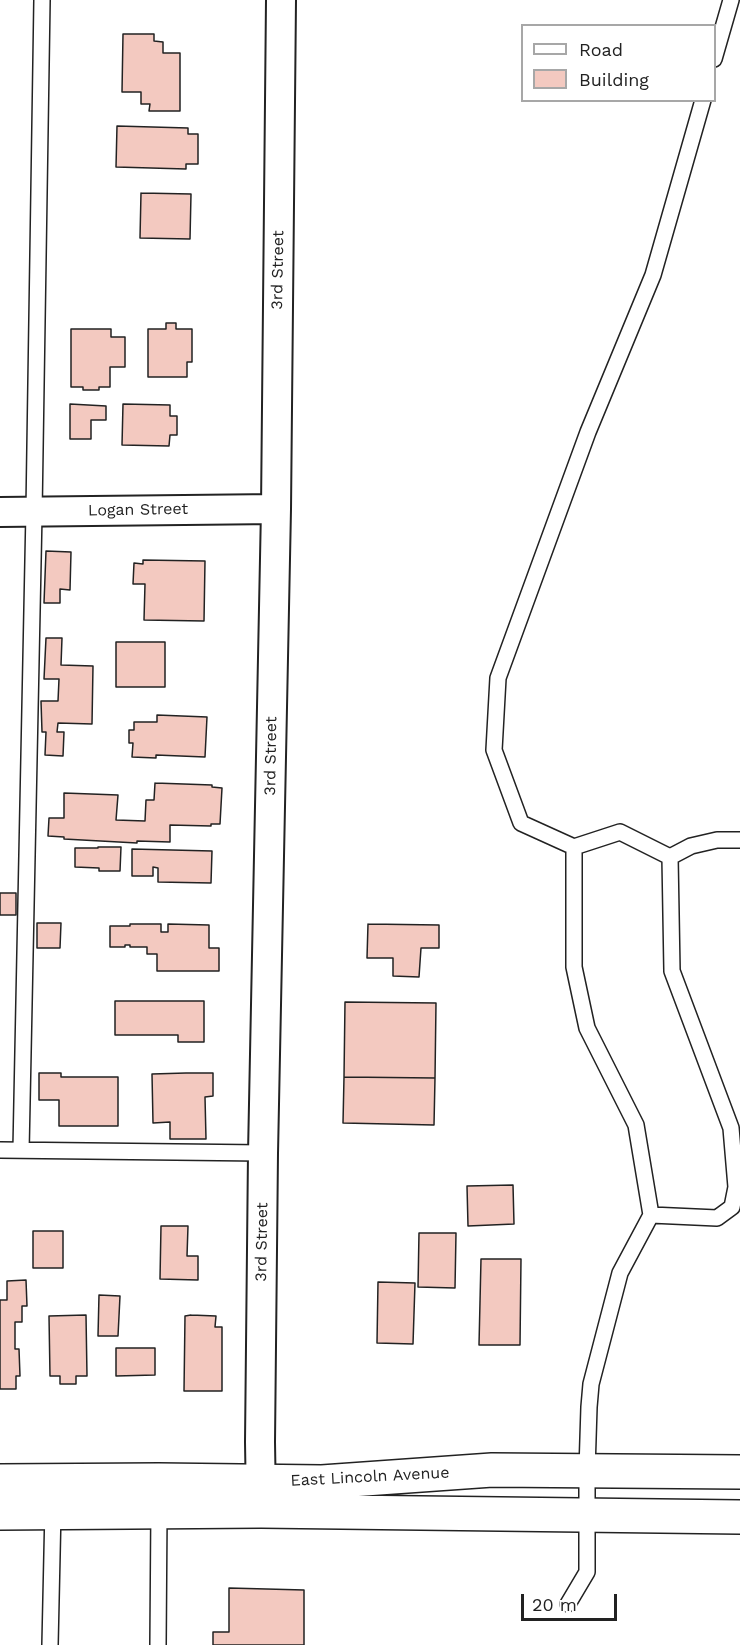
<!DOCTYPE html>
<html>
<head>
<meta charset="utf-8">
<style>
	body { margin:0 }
	#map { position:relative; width:740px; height:1645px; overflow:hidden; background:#fff; font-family:"Work Sans",sans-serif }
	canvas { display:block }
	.legend { position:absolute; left:521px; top:24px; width:195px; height:78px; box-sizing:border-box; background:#fff; border:2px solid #a7a7a7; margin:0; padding:8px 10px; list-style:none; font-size:18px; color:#222 }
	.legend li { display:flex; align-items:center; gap:12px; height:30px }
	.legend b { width:30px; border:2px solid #a7a7a7 }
	.scale { position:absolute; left:521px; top:1594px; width:96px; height:27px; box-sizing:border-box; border:3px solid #222; border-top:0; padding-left:8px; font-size:18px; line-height:21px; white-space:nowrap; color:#222; -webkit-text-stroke:4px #fff; paint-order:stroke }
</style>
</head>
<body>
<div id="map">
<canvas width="740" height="1645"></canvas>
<ul class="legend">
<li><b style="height:8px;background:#fff"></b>Road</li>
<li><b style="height:16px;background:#f3c9c0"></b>Building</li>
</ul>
<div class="scale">20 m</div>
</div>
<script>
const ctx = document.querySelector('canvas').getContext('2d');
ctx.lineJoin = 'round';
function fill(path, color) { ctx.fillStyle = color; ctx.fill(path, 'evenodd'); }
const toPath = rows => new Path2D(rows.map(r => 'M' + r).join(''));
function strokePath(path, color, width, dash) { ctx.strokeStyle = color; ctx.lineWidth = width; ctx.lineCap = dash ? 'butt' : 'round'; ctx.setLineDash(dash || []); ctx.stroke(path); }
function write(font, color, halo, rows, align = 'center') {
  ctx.font = font + ' "Work Sans",sans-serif'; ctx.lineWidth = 4.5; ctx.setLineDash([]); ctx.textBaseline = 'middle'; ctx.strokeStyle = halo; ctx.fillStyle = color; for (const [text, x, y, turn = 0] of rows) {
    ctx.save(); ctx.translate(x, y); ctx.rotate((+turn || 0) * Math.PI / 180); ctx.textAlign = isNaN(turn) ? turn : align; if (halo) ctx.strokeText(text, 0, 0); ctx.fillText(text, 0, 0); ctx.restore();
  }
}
const building = toPath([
	[123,34,154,34,154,41,163,42,163,53,180,53,180,111,149,111,150,104,141,104,141,92,122,92,123,34],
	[117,126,188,128,188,134,198,134,198,164,186,164,186,169,116,167,117,126],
	[141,193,191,194,190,239,140,238,141,193],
	[166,323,176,323,176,329,192,329,192,362,187,362,187,377,148,377,148,329,166,329,166,323],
	[71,329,111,329,111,337,125,337,125,367,110,367,110,387,99,387,99,390,83,390,83,387,71,387,71,329],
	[70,404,106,406,106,420,91,420,91,439,70,439,70,404],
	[123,404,170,405,170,416,177,416,177,435,170,435,169,446,122,445,123,404],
	[46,551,71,552,70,590,60,589,60,603,44,603,46,551],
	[143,560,205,561,204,621,144,620,145,584,133,584,134,563,143,564,143,560],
	[46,638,62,638,61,665,93,666,92,724,58,723,57,732,64,732,63,756,45,755,46,732,42,732,41,701,58,701,59,679,44,679,46,638],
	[116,642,165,642,165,687,116,687,116,642],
	[157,715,207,717,205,757,156,755,156,758,132,757,133,743,129,743,129,730,134,730,134,722,157,722,157,715],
	[155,783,212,785,212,787,222,788,220,824,211,824,211,826,170,825,170,842,137,841,137,843,64,839,64,837,48,836,49,818,64,818,64,793,118,795,116,820,145,821,146,800,154,800,155,783],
	[98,847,121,847,120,871,99,871,99,868,75,867,75,848,98,848,98,847],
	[132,849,212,851,211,883,158,882,158,868,153,867,153,876,132,876,132,849],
	[0,893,16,893,16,915,0,915,0,893],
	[37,923,61,923,60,948,37,948,37,923],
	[130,924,161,924,161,932,168,932,168,924,209,925,209,948,219,948,219,971,157,971,157,954,147,954,147,947,130,947,130,945,125,945,125,947,110,947,110,926,130,926,130,924],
	[368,924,439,925,439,948,421,948,419,977,393,976,393,958,367,958,368,924],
	[115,1001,204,1001,204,1042,178,1042,178,1035,115,1035,115,1001],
	[345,1002,436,1003,435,1078,344,1077,345,1002],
	[39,1073,61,1073,61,1077,118,1077,118,1126,59,1126,59,1100,39,1100,39,1073],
	[186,1073,213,1073,213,1096,205,1097,206,1139,170,1139,170,1122,153,1123,152,1074,186,1073],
	[344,1077,435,1078,434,1125,343,1123,344,1077],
	[513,1185,514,1224,468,1226,467,1186,513,1185],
	[161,1226,188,1226,187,1256,198,1256,198,1280,160,1279,161,1226],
	[33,1231,63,1231,63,1268,33,1268,33,1231],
	[419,1233,456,1233,455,1288,418,1287,419,1233],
	[481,1259,521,1259,520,1345,479,1345,481,1259],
	[26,1280,27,1306,22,1306,22,1322,15,1322,15,1349,19,1349,20,1376,16,1376,16,1389,0,1389,0,1300,7,1300,7,1281,26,1280],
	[378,1282,415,1283,413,1344,377,1343,378,1282],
	[99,1295,120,1296,118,1336,98,1336,99,1295],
	[86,1315,87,1376,76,1376,76,1384,60,1384,60,1376,50,1376,49,1316,86,1315],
	[191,1315,216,1316,215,1327,222,1327,222,1391,184,1391,185,1316,191,1315],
	[116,1348,155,1348,155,1375,116,1376,116,1348],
	[229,1588,304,1590,304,1645,213,1645,213,1632,229,1632,229,1588]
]);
fill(building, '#f3c9c0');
strokePath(building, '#222', 1.5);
const service = toPath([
	[714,59,731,0],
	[574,847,521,823,494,750,498,678,588,432,653,275,703,100],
	[670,857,691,846,717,840,740,840],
	[0,1150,263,1153],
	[21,1150,34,512,42,0],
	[568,1604,587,1572,587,1470,589,1407,591,1384,620,1273,651,1215,636,1125,587,1028,574,967,574,847,620,832,670,857,672,971,731,1128,736,1187,732,1207,717,1218,651,1215],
	[50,1645,53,1509],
	[158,1645,159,1510]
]);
const minor = toPath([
	[0,512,276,509],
	[261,1503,260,1442,263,1153,276,509,281,0]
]);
const tertiary = toPath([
	[0,1481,159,1480,322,1482,492,1470,740,1472],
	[0,1513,261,1511,740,1517]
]);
strokePath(service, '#222', 18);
strokePath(minor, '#222', 32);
strokePath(tertiary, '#222', 36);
strokePath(service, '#fff', 15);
strokePath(minor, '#fff', 28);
strokePath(tertiary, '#fff', 33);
write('16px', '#222', '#fff', [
	["3rd Street",278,270,-89],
	["Logan Street",138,510,-1],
	["3rd Street",271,756,-89],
	["3rd Street",262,1242,-89],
	["East Lincoln Avenue",370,1477,-3]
]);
</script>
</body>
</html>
